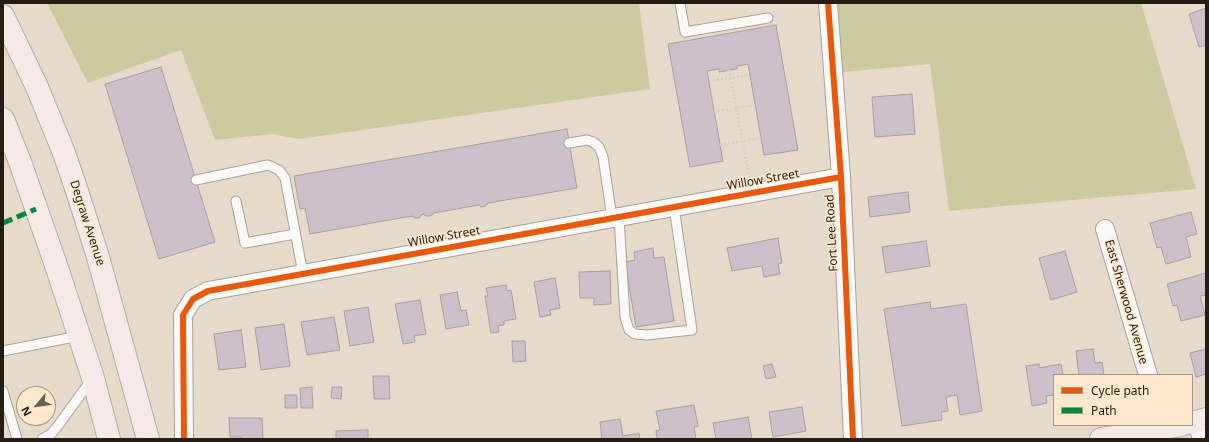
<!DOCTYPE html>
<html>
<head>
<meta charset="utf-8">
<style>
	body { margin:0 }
	#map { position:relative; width:1209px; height:442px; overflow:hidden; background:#e6dacb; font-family:"Noto Sans",sans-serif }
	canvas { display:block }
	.frame { position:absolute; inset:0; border:4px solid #241d13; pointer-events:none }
	.legend { position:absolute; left:1053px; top:374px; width:140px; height:52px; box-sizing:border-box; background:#fee8cd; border:1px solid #a79783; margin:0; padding:5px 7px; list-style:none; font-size:12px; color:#241d13 }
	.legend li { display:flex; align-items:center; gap:8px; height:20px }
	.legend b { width:20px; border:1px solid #a79783 }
	.north { position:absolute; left:16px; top:386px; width:40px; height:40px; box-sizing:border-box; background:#fee8cd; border:1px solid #a79783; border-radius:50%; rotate:241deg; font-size:11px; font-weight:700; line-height:16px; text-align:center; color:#241d13 }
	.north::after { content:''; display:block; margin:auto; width:14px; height:18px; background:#685f53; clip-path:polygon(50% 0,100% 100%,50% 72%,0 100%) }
</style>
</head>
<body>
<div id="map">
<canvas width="1209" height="442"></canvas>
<div class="frame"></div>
<ul class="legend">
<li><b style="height:5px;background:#e8590c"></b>Cycle path</li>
<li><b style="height:5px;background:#00873e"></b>Path</li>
</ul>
<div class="north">N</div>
</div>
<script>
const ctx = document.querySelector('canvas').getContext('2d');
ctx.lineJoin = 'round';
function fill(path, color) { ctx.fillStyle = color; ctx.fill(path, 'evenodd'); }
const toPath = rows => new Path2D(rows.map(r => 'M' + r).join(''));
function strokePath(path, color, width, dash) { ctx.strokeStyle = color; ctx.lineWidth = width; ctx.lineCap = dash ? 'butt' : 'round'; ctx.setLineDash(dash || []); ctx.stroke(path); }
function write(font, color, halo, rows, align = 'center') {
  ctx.font = font + ' "Noto Sans",sans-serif'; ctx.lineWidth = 3; ctx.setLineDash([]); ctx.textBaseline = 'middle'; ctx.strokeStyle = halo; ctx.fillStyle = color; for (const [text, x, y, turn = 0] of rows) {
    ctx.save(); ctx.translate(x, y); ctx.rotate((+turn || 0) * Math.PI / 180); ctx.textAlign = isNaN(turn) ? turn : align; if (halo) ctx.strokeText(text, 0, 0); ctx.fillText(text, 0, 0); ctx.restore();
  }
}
fill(toPath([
	[47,3,639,3,650,89,299,139,272,134,215,140,181,50,88,83],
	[828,3,1141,3,1196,189,949,211,930,64,833,73]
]), '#cccba0');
const building = toPath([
	[1206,8,1206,45,1199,47,1189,14,1206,8],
	[776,25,798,150,764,155,748,64,737,66,737,69,719,72,719,69,707,71,723,161,690,167,668,44,776,25],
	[161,67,215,242,159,259,105,84,161,67],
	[912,94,915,134,875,137,872,97,912,94],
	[567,129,577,188,488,203,486,206,481,207,479,205,434,213,431,216,426,216,423,214,419,218,415,218,412,216,310,234,305,208,300,209,294,176,567,129],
	[908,192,910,212,870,217,868,197,908,192],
	[1191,212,1197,234,1186,237,1191,257,1166,264,1161,247,1157,248,1150,223,1191,212],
	[778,238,782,263,778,264,780,274,764,277,762,266,732,271,727,248,778,238],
	[926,241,930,266,886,273,882,247,926,241],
	[653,248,654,258,664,257,674,321,636,327,625,262,635,260,634,252,653,248],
	[1065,251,1077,292,1051,300,1039,258,1065,251],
	[610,271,611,304,594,305,594,298,580,298,579,272,610,271],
	[1206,273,1206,295,1200,296,1205,315,1181,321,1177,305,1173,306,1167,284,1206,273],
	[555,278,560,308,550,310,551,315,540,317,534,282,555,278],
	[506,285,507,291,511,290,516,319,504,321,504,325,498,326,499,332,491,333,485,296,488,296,486,288,506,285],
	[457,292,461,311,466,310,469,325,446,329,440,295,457,292],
	[420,300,426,334,414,336,415,342,403,344,395,304,420,300],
	[930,302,931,309,966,304,982,411,960,415,957,395,946,397,948,411,941,412,942,420,902,426,884,309,930,302],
	[368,307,374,342,350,346,344,311,368,307],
	[334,317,340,350,307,355,301,322,334,317],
	[284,324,290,366,261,370,255,328,284,324],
	[241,330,246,367,219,370,214,334,241,330],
	[512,341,525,341,526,361,513,362,512,341],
	[1093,349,1095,363,1102,362,1104,375,1079,375,1076,351,1093,349],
	[1206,349,1206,374,1196,377,1190,353,1206,349],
	[772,364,776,377,766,379,763,366,772,364],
	[1039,364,1039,368,1061,364,1063,375,1054,375,1054,395,1046,396,1047,403,1032,406,1026,366,1039,364],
	[373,376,389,376,390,399,374,399,373,376],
	[312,387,313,408,301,408,300,388,312,387],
	[332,387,342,387,341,399,331,398,332,387],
	[285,395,297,395,297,408,285,408,285,395],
	[694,405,698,426,694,427,696,439,657,439,656,431,660,430,656,411,694,405],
	[802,407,806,431,773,437,769,412,802,407],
	[748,417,752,439,716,439,713,423,748,417],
	[229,418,262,418,263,439,241,439,241,437,230,437,229,418],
	[620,419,623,436,639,433,640,439,602,439,600,422,620,419],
	[368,430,368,439,336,439,336,431,368,430]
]);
fill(building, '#ccc1cb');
strokePath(building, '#a8a1a0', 1);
const service = toPath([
	[680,3,685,32,768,18],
	[569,143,587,140,593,142,599,147,603,157,612,218],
	[196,180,268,165,279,170,285,178,303,274],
	[236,201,245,243,295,234],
	[619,217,625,317,629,330,635,334,647,335,692,330,674,207],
	[3,351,79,336],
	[3,391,17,439],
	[42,439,51,434,57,427,92,379]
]);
const minor = toPath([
	[828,3,841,177,853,439],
	[1105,229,1148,375],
	[1197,422,1202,439],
	[184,439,183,315,193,299,208,291,841,177]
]);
const primary = toPath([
	[3,16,37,87,64,153,76,188,98,257,148,439],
	[3,119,20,162,57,268,93,378,109,439],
	[1192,423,1206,419],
	[1101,439,1181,425]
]);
strokePath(service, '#aaa196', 11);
strokePath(minor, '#aaa196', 20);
strokePath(primary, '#bbaaa2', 24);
strokePath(toPath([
	[729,70,749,175],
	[709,81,749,75],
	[714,112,755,105],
	[720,145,761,138]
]), '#d3d0cc', 2.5, [2, 2]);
strokePath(service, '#fbf9f7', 9);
strokePath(minor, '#fbf9f7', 18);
strokePath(primary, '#f4ebe9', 22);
strokePath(toPath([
	[3,223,36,209]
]), '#00873e', 5, [10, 5]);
strokePath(toPath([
	[828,3,841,177,853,439],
	[184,439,183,315,193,299,208,291,841,177]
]), '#e8590c', 6);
write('12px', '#241d13', '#fee8cd', [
	["Willow Street",763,180,-10],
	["Degraw Avenue",87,223,72],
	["Fort Lee Road",832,233,-93],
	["Willow Street",444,237,-10],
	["East Sherwood Avenue",1126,302,74]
]);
</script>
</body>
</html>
